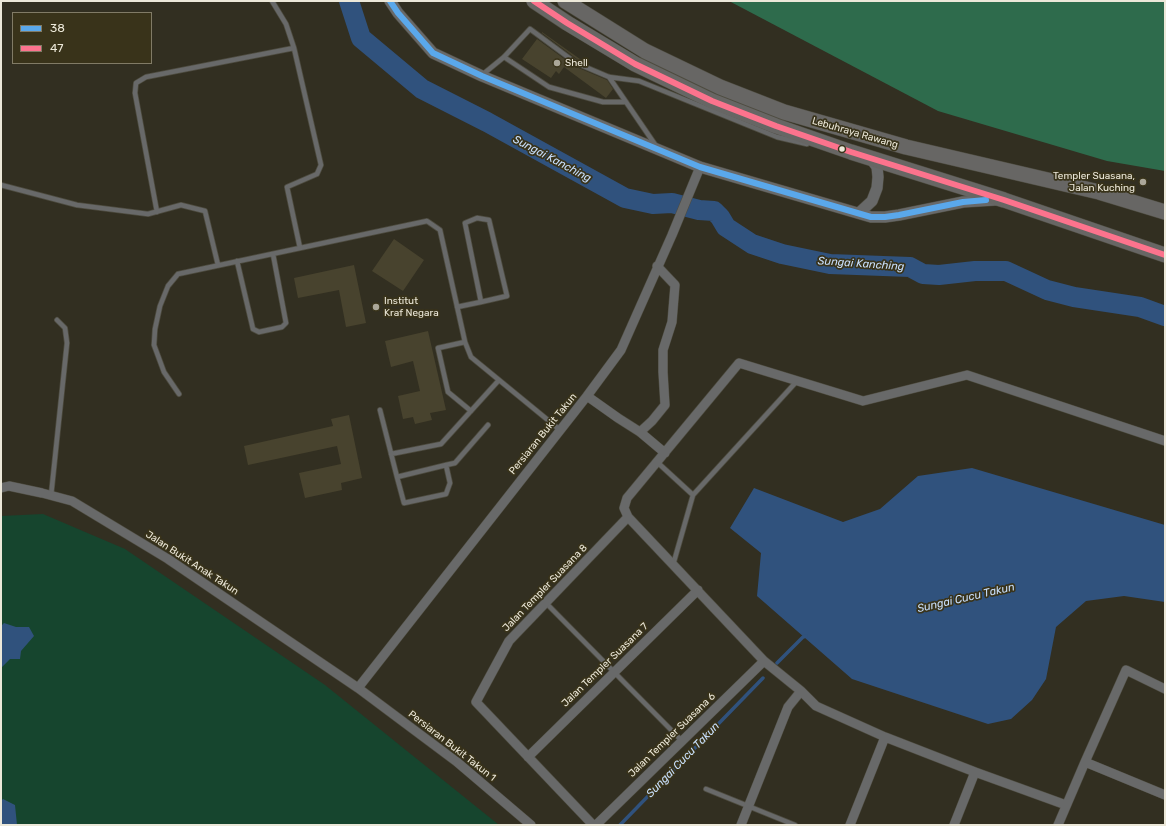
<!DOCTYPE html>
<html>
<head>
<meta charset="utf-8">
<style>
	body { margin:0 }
	#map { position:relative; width:1166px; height:826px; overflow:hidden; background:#322f21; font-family:Rubik,sans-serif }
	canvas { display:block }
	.frame { position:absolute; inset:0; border:2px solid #ece8d9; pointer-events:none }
	.legend { position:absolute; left:12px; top:12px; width:140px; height:52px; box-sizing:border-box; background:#39331a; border:1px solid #817b66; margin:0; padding:5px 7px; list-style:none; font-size:12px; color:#ece8d9 }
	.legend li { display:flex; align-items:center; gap:8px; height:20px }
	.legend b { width:20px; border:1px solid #817b66 }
</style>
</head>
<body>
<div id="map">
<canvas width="1166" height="826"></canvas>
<div class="frame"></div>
<ul class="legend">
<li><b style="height:5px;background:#5aa8eb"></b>38</li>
<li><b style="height:5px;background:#fc738d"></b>47</li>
</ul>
</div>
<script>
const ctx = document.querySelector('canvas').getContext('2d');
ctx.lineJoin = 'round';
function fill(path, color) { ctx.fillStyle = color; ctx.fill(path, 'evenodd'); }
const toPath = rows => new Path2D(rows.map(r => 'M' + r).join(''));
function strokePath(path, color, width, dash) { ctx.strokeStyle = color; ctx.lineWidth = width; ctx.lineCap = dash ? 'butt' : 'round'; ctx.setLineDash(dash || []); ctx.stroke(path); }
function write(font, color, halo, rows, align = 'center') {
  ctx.font = font + ' Rubik,sans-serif'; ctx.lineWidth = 3.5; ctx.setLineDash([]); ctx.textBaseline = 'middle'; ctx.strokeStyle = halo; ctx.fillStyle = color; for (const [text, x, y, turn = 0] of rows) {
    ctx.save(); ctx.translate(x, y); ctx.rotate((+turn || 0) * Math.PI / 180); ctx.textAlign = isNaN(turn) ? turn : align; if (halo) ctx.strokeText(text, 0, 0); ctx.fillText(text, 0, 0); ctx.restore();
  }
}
fill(toPath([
	[43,514,125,549,325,685,499,825,1,825,1,516]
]), '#16452e');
fill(toPath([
	[729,1,1165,1,1165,171,1107,161,938,111]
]), '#2e6b4c');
fill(toPath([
	[972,468,1165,525,1165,602,1124,596,1086,601,1056,627,1046,679,1032,700,1011,719,988,724,852,679,757,596,761,553,730,528,754,488,843,522,880,509,918,476],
	[4,623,16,627,29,627,34,636,21,651,20,659,10,659,1,668,1,626],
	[3,799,15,805,17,825,1,825,1,801]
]), '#30527d');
strokePath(toPath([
	[777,663,803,637,806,636],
	[620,825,763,678]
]), '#30527d', 3.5);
strokePath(toPath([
	[349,1,361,38,422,89,487,122,625,198,653,204,672,203,699,210,714,211,720,217,726,227,752,244,782,254,830,264,910,267,923,274,939,275,975,271,1006,271,1047,290,1074,297,1140,307,1165,316]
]), '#30527d', 20);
fill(toPath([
	[542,32,587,64,578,60,542,33],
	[537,39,574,66,607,80,613,89,606,98,564,67,559,74,556,71,551,78,522,59],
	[394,239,424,260,403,291,372,271],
	[354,265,366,323,346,327,339,290,298,298,294,278],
	[428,331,446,410,430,413,432,420,415,424,413,417,403,419,398,396,420,391,413,361,391,367,385,341],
	[349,415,362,478,341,483,342,490,305,498,299,473,341,464,337,446,248,465,244,446,333,426,331,419]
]), '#48432e');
const service = toPath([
	[272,1,286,24,294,48,321,165,317,174,287,187,300,248],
	[504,57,549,87,603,102,626,102],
	[482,75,504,57,530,29,576,63,609,77,639,81,777,137,807,144],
	[609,77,656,146],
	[1,185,77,205,148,214,181,205,205,211,218,265],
	[157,212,135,93,136,83,146,77,294,48],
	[237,261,253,329,259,332,282,327,286,323,273,254],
	[457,307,481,302,507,296,489,220,477,218,465,223,481,302],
	[465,342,438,348,448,392,471,411],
	[179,394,164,372,154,345,155,329,160,306,168,286,178,274,427,221,440,230,465,342,471,357,560,430],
	[380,410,397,477,404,503,446,494,450,483,446,465,397,477],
	[391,454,441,444,499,380],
	[657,462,693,495],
	[446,465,455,463,488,425],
	[51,496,67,343,65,328,57,320],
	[673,565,693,495,797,381],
	[546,603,682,741],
	[706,789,795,825]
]);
const minor = toPath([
	[587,396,618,418,640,432,665,453],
	[640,432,652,421,665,405,663,372,663,350,672,322,675,285,657,266],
	[1,488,9,486,42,493,72,501,168,559,358,688,457,762,531,825],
	[358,688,587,396,621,350,672,235,700,167],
	[528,757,698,590],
	[1085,762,1165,795],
	[1066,805,975,772,885,737,816,706,801,691,764,661,628,517,624,508,627,498,739,363,863,401,967,375,1165,441],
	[593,825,476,702,509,641,628,517],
	[596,825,764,661],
	[741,825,788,707,801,691],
	[850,825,885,737],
	[954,825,975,772],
	[1058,825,1085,762,1126,670,1165,689]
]);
const tertiary = toPath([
	[390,1,398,13,433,53,482,76,700,167,871,217,885,217,899,215,963,202,995,200],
	[859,213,872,201,877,188,878,177,877,167,871,159]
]);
const trunk = toPath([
	[534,1,567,23,635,64,712,101,776,126,851,152,1004,200,1165,255],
	[565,1,645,51,720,87,784,112,906,147,1099,192,1165,212]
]);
strokePath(service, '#4e4c40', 6);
strokePath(minor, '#4e4c40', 10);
strokePath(tertiary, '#4e4c40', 12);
strokePath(trunk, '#4e4c40', 16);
strokePath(service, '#686969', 4.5);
strokePath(minor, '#686969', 9);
strokePath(tertiary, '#686969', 11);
strokePath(trunk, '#676664', 15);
strokePath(toPath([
	[390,1,398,13,433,53,482,76,700,167,871,217,885,217,899,215,963,202,986,200]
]), '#5aa8eb', 6);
strokePath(toPath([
	[534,1,567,23,635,64,712,101,776,126,851,152,1004,200,1165,255]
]), '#fc738d', 6);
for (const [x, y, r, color] of [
	[557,63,4,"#aba799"],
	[842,149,3.5,"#ece8d9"],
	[1143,182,4,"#aba799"],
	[376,307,4,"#aba799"]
]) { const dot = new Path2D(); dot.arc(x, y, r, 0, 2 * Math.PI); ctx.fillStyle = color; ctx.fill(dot); strokePath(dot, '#39331a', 1.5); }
write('10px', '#ece8d9', '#39331a', [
	["Shell",565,63],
	["Templer Suasana,",1135,176,"right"],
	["Jalan Kuching",1135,188,"right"],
	["Institut",384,301],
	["Kraf Negara",384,313]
], 'left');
write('10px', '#ece8d9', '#39331a', [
	["Lebuhraya Rawang",855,133,16],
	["Persiaran Bukit Takun",543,434,-51],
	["Jalan Bukit Anak Takun",192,563,33],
	["Jalan Templer Suasana 8",545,588,-46],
	["Jalan Templer Suasana 7",605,665,-44],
	["Jalan Templer Suasana 6",672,735,-44],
	["Persiaran Bukit Takun 1",452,746,38]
]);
write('italic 11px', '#c9e0fd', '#39331a', [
	["Sungai Kanching",552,159,28],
	["Sungai Kanching",861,264,4],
	["Sungai Cucu Takun",966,598,-13],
	["Sungai Cucu Takun",683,760,-46]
]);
</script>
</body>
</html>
